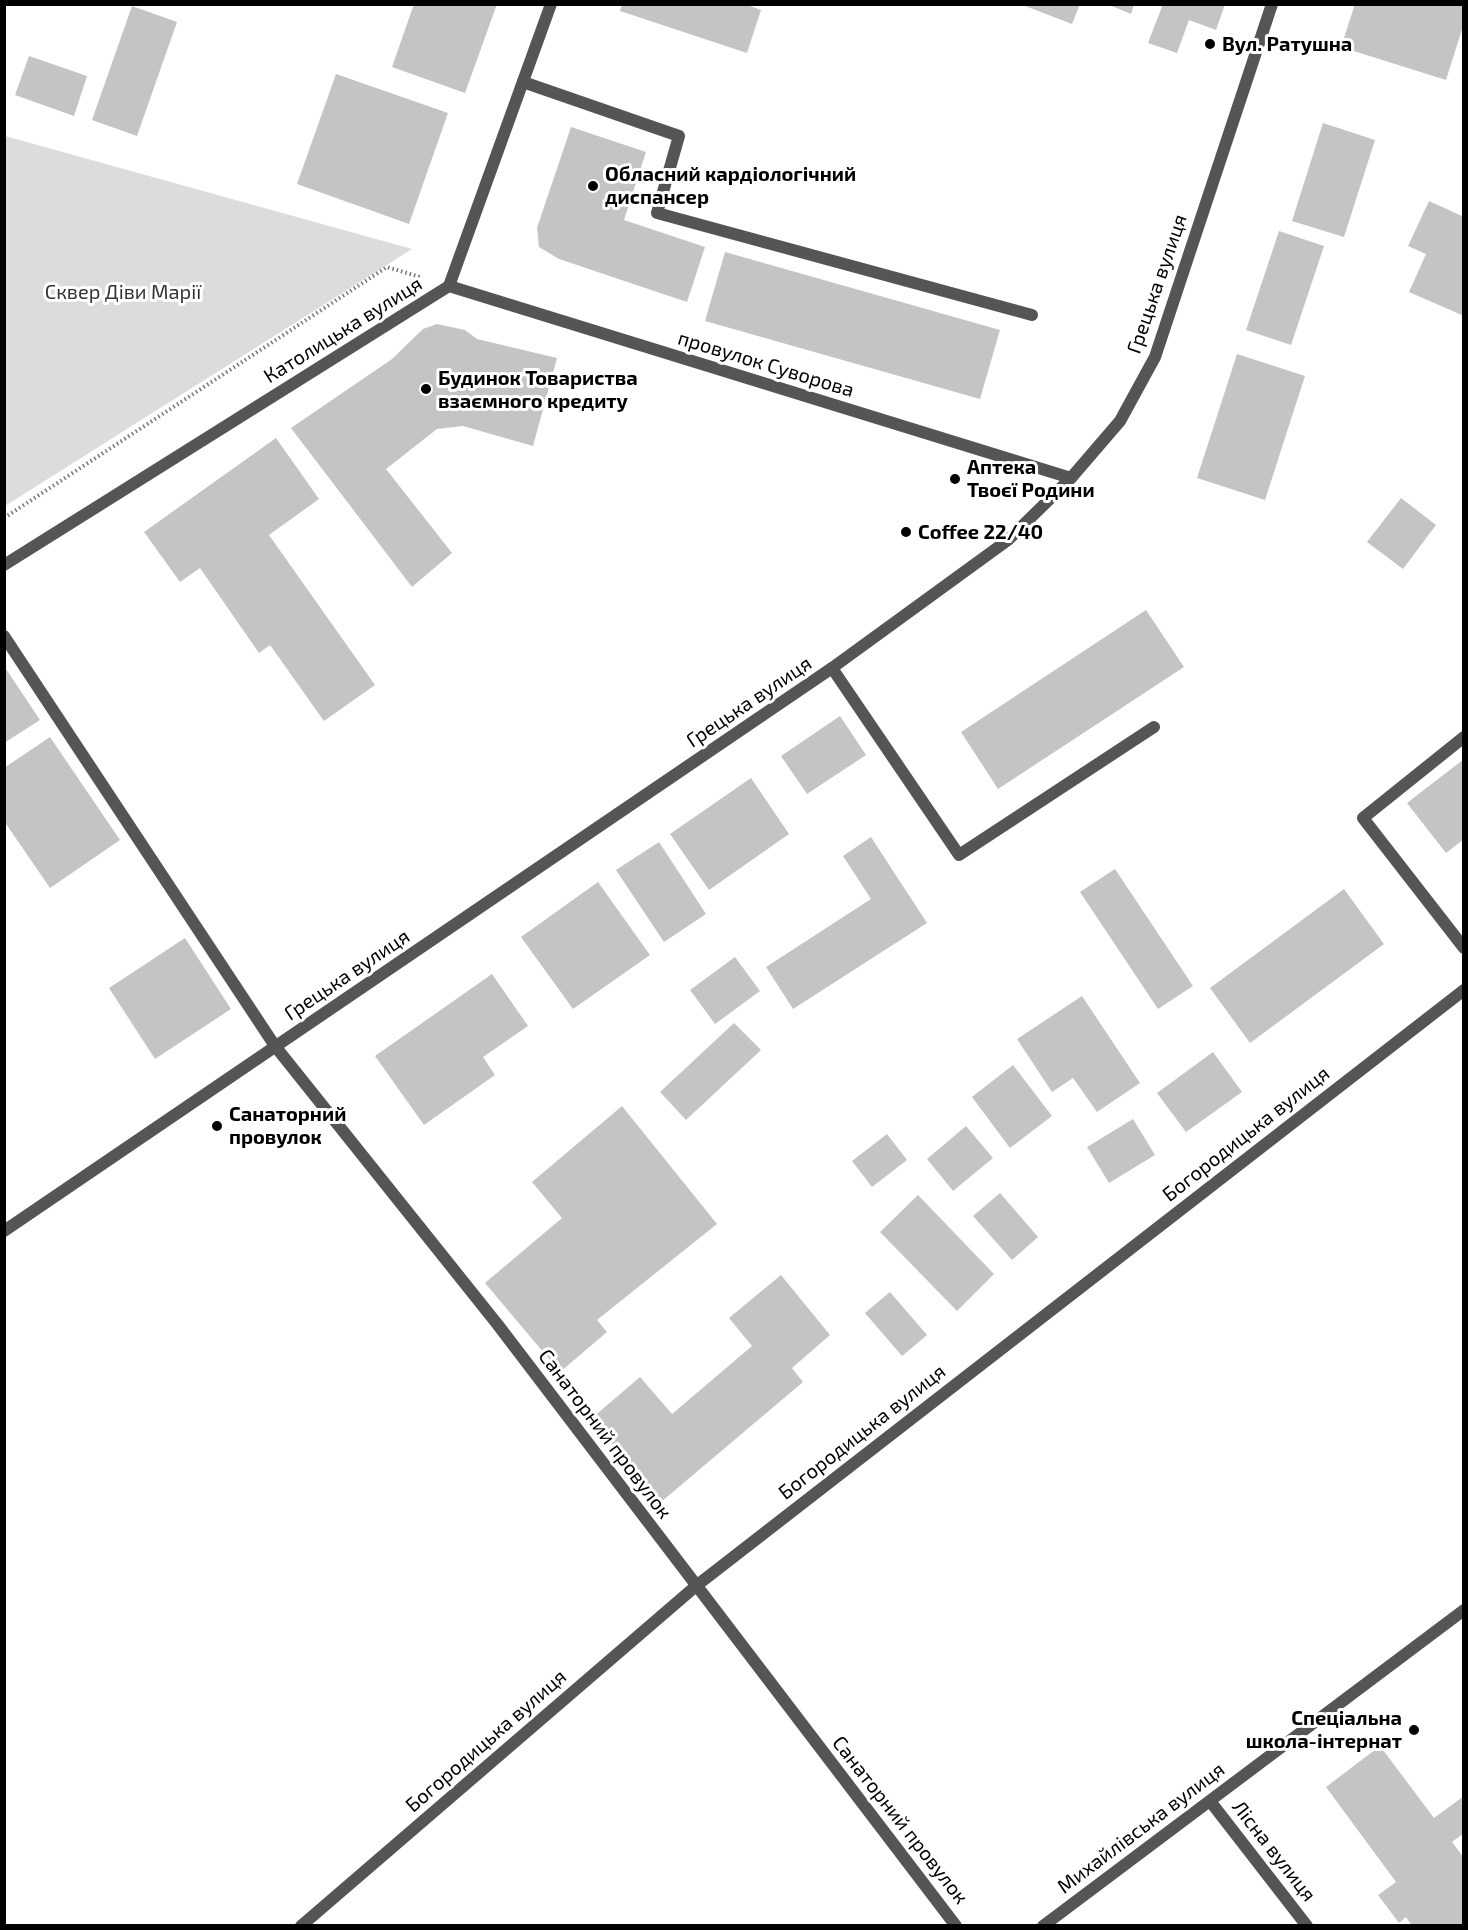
<!DOCTYPE html>
<html>
<head>
<meta charset="utf-8">
<style>
	body { margin:0 }
	#map { position:relative; width:1468px; height:1930px; overflow:hidden; background:#fff; font-family:"Exo 2",sans-serif }
	canvas { display:block }
	.frame { position:absolute; inset:0; border:6px solid #000; pointer-events:none }
</style>
</head>
<body>
<div id="map">
<canvas width="1468" height="1930"></canvas>
<div class="frame"></div>
</div>
<script>
const ctx = document.querySelector('canvas').getContext('2d');
ctx.lineJoin = 'round';
function fill(path, color) { ctx.fillStyle = color; ctx.fill(path, 'evenodd'); }
const toPath = rows => new Path2D(rows.map(r => 'M' + r).join(''));
function strokePath(path, color, width, dash) { ctx.strokeStyle = color; ctx.lineWidth = width; ctx.lineCap = dash ? 'butt' : 'round'; ctx.setLineDash(dash || []); ctx.stroke(path); }
function write(font, color, halo, rows, align = 'center') {
  ctx.font = font + ' "Exo 2",sans-serif'; ctx.lineWidth = 6; ctx.setLineDash([]); ctx.textBaseline = 'middle'; ctx.strokeStyle = halo; ctx.fillStyle = color; for (const [text, x, y, turn = 0] of rows) {
    ctx.save(); ctx.translate(x, y); ctx.rotate((+turn || 0) * Math.PI / 180); ctx.textAlign = isNaN(turn) ? turn : align; if (halo) ctx.strokeText(text, 0, 0); ctx.fillText(text, 0, 0); ctx.restore();
  }
}
fill(toPath([
	[5,136,412,249,5,506]
]), '#dcdcdc');
fill(toPath([
	[414,4,497,4,465,93,392,67],
	[622,4,745,4,761,10,747,53,620,11],
	[1020,4,1080,4,1072,24],
	[1107,4,1134,4,1131,14],
	[1163,4,1225,4,1216,30,1189,20,1177,53,1148,43],
	[1355,4,1464,4,1464,23,1446,80,1341,47],
	[132,6,177,22,137,136,92,120],
	[29,56,87,76,74,116,15,95],
	[336,74,448,113,409,224,297,184],
	[1323,123,1375,140,1344,237,1292,221],
	[571,127,646,152,624,220,705,247,687,302,559,259,539,247,537,228],
	[1429,201,1464,217,1464,316,1409,292,1426,254,1408,246],
	[1279,231,1324,246,1291,345,1246,330],
	[725,252,1000,330,980,399,705,321],
	[437,324,465,330,477,339,557,358,533,446,463,426,437,429,386,469,452,553,412,587,291,428,392,359,423,329],
	[1237,354,1305,376,1265,500,1197,478],
	[276,438,319,499,269,535,375,685,324,721,270,645,259,653,200,568,180,582,144,532],
	[1401,498,1436,525,1403,569,1367,542],
	[1146,610,1184,667,998,789,961,732],
	[4,666,40,720,4,743],
	[840,716,866,755,807,794,781,756],
	[50,737,120,840,50,888,4,821,4,768],
	[1464,759,1464,839,1446,853,1407,803],
	[751,778,789,834,709,890,670,834],
	[871,837,927,923,793,1009,766,967,871,899,843,856],
	[659,842,706,914,664,942,616,870],
	[1115,869,1193,986,1158,1009,1080,892],
	[598,882,650,955,573,1009,521,937],
	[1344,889,1384,944,1250,1043,1210,988],
	[185,938,231,1009,155,1059,109,988],
	[735,957,760,991,715,1024,690,990],
	[492,974,528,1026,483,1057,495,1075,424,1125,375,1056],
	[1082,996,1140,1083,1097,1112,1073,1078,1052,1092,1017,1039],
	[734,1023,761,1050,686,1120,660,1092],
	[1213,1052,1242,1092,1186,1132,1157,1093],
	[1013,1065,1052,1116,1010,1148,972,1097],
	[622,1106,717,1224,597,1320,607,1332,560,1372,485,1283,562,1218,532,1182],
	[1133,1119,1155,1155,1109,1183,1087,1147],
	[966,1126,993,1158,953,1191,927,1159],
	[887,1134,907,1160,872,1187,852,1161],
	[1000,1193,1038,1237,1012,1260,973,1216],
	[918,1195,994,1274,957,1311,880,1232],
	[781,1275,830,1335,792,1368,803,1382,661,1502,591,1419,640,1377,672,1414,752,1346,729,1318],
	[890,1292,927,1335,902,1356,865,1313],
	[1380,1746,1434,1818,1464,1796,1464,1833,1452,1842,1464,1858,1464,1926,1412,1926,1406,1917,1399,1923,1378,1895,1396,1882,1326,1787]
]), '#c4c4c4');
strokePath(toPath([
	[4,518,387,267,420,277]
]), '#777', 4, [1.5, 3]);
strokePath(toPath([
	[523,82,679,136,657,213,1032,315],
	[832,668,959,855,1154,727],
	[1464,737,1363,818,1464,948]
]), '#555', 12);
strokePath(toPath([
	[449,286,1071,478]
]), '#555', 12);
strokePath(toPath([
	[4,565,449,286,551,4],
	[4,636,275,1046,498,1325,956,1926],
	[1210,1801,1307,1926],
	[1043,1926,1464,1610]
]), '#555', 12);
strokePath(toPath([
	[4,1231,832,668,1008,540,1071,478,1120,421,1155,357,1272,4],
	[301,1926,696,1586,1464,990]
]), '#555', 12);
for (const [x, y, r, color] of [
	[1210,44,6,"#000"],
	[593,186,6,"#000"],
	[426,389,6,"#000"],
	[955,479,6,"#000"],
	[906,532,6,"#000"],
	[217,1126,6,"#000"],
	[1414,1730,6,"#000"]
]) { const dot = new Path2D(); dot.arc(x, y, r, 0, 2 * Math.PI); ctx.fillStyle = color; ctx.fill(dot); strokePath(dot, '#fff', 2); }
write('bold 20px', '#000', '#fff', [
	["Вул. Ратушна",1222,44],
	["Обласний кардіологічний",605,174],
	["диспансер",605,197],
	["Будинок Товариства",438,378],
	["взаємного кредиту",438,401],
	["Аптека",967,467],
	["Твоєї Родини",967,490],
	["Coffee 22/40",918,532],
	["Санаторний",229,1114],
	["провулок",229,1137],
	["Спеціальна",1402,1718,"right"],
	["школа-інтернат",1402,1741,"right"]
], 'left');
write('20px', '#000', '#fff', [
	["Грецька вулиця",1157,284,-71],
	["Католицька вулиця",343,330,-32],
	["провулок Суворова",766,364,17],
	["Грецька вулиця",749,702,-34],
	["Грецька вулиця",347,975,-34],
	["Богородицька вулиця",1246,1134,-38],
	["Богородицька вулиця",862,1432,-38],
	["Санаторний провулок",605,1434,53],
	["Богородицька вулиця",486,1741,-41],
	["Санаторний провулок",900,1820,52],
	["Михайлівська вулиця",1141,1828,-37],
	["Лісна вулиця",1274,1851,52]
]);
write('20px', '#333', '#fff', [
	["Сквер Діви Марії",123,292]
]);
</script>
</body>
</html>
